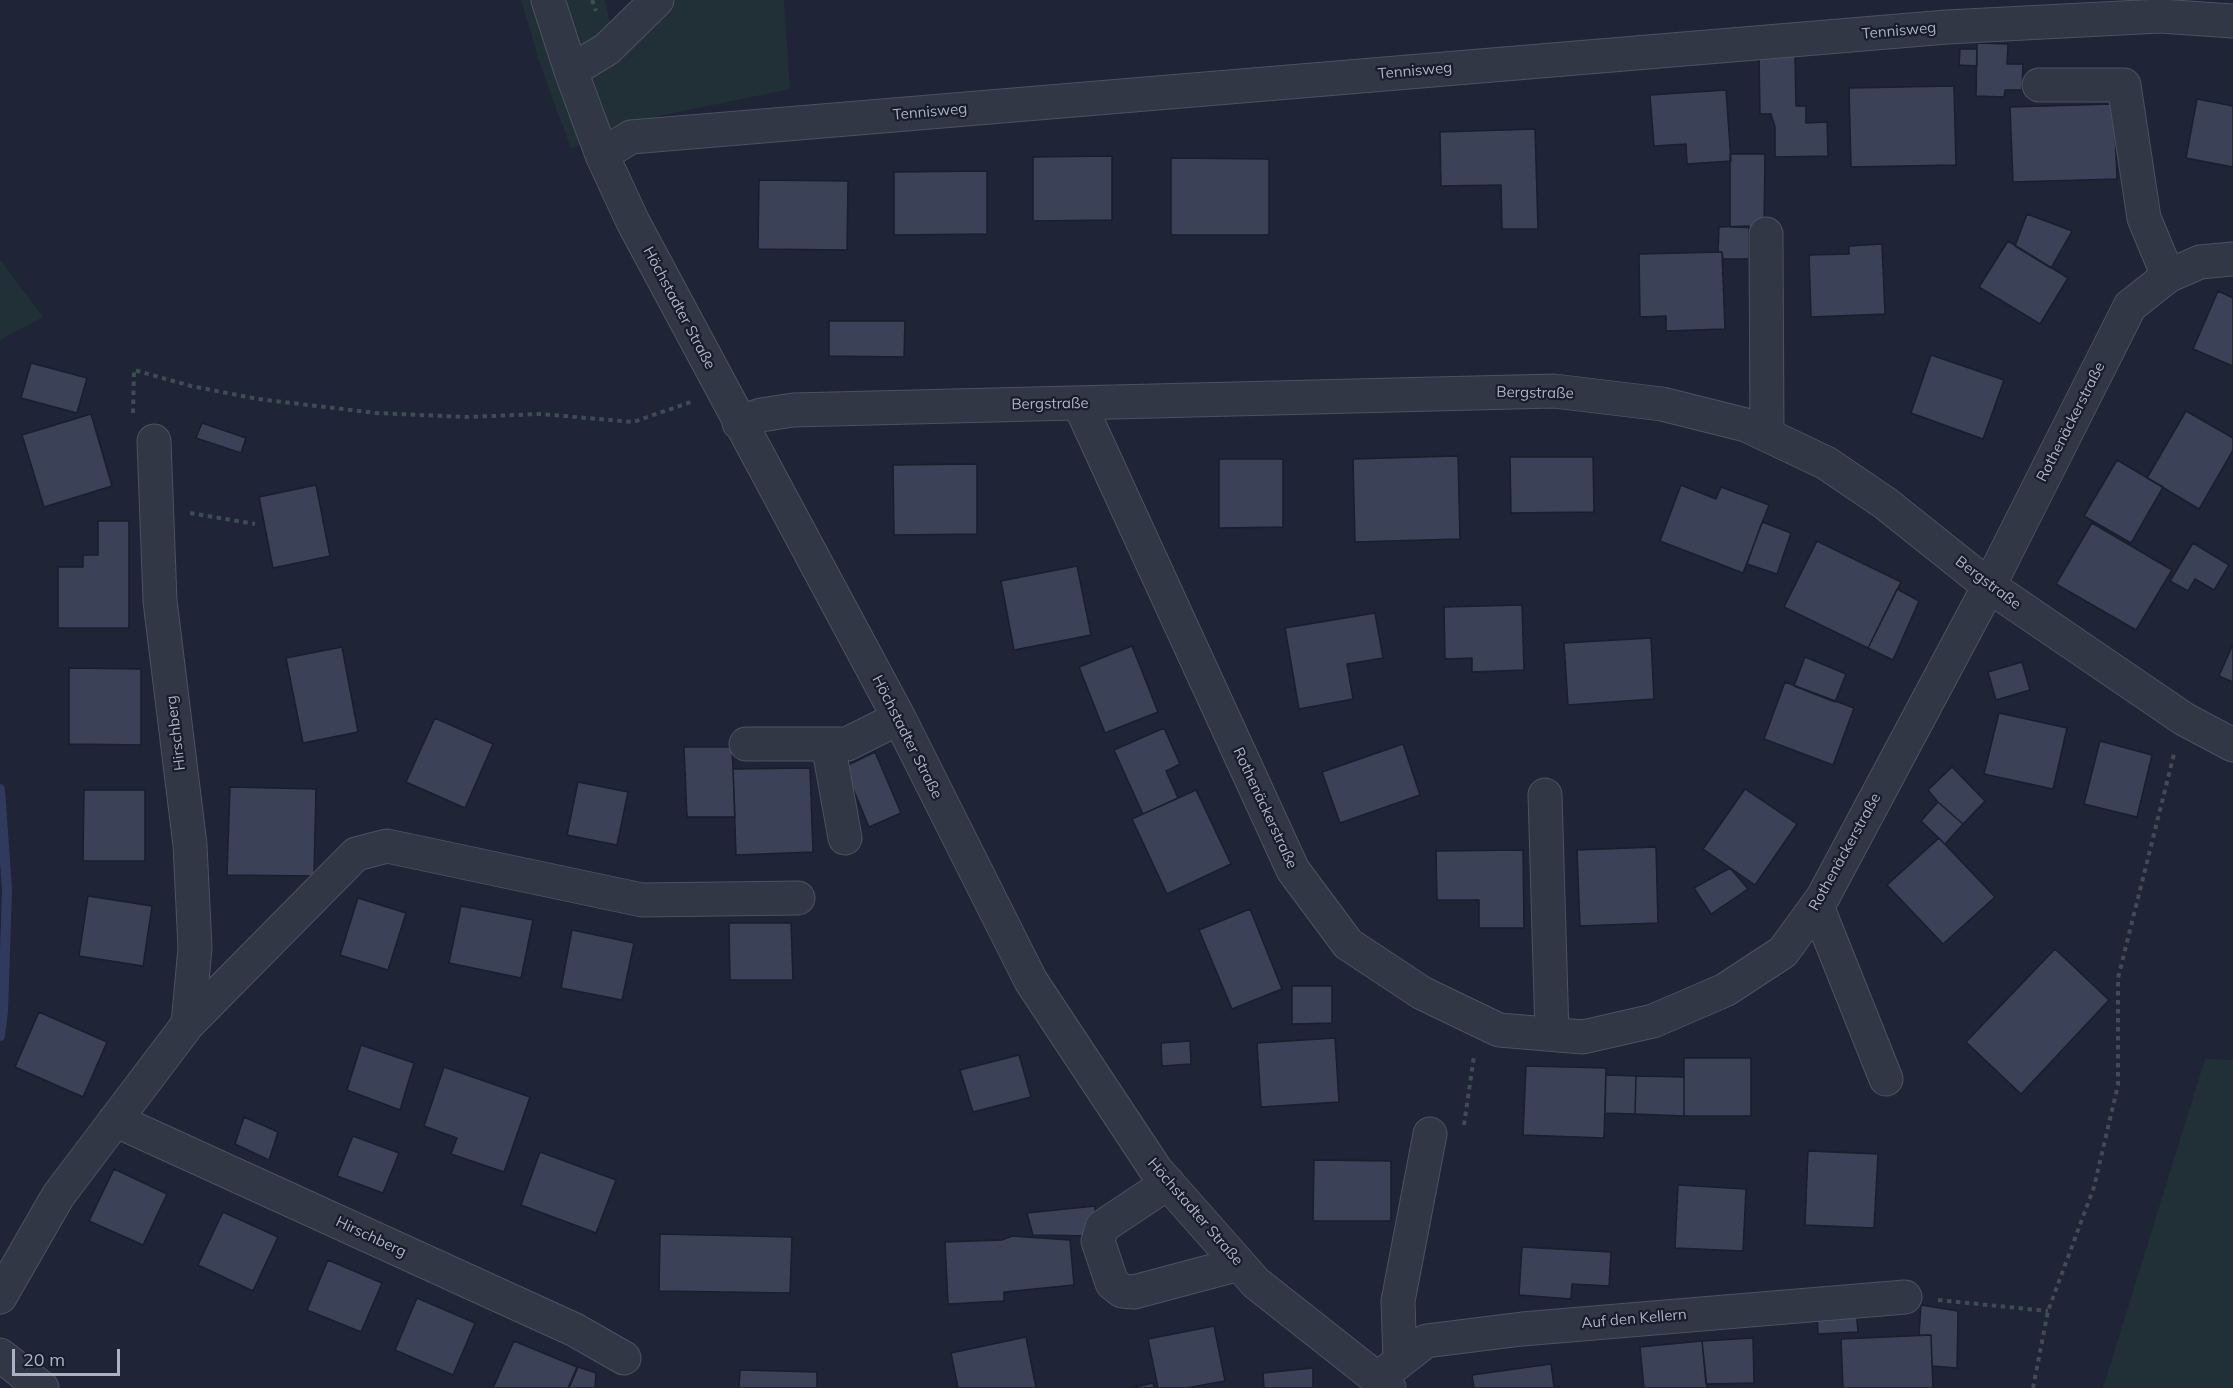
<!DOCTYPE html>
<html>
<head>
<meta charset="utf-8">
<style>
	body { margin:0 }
	#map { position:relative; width:2233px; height:1388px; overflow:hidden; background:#1f2436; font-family:Mulish,sans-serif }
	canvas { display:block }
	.scale { position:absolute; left:12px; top:1349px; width:108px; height:27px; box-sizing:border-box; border:3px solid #acb1c4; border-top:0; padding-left:8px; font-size:18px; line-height:21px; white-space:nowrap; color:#acb1c4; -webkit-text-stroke:4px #181c2b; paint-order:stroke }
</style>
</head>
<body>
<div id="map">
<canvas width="2233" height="1388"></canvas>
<div class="scale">20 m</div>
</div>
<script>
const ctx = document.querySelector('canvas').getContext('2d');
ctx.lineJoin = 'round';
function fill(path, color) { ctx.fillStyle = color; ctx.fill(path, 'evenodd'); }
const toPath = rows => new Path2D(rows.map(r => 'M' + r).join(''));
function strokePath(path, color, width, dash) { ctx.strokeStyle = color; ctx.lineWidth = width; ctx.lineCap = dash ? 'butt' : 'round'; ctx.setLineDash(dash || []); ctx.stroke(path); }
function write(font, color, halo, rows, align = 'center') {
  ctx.font = font + ' Mulish,sans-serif'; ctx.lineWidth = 4.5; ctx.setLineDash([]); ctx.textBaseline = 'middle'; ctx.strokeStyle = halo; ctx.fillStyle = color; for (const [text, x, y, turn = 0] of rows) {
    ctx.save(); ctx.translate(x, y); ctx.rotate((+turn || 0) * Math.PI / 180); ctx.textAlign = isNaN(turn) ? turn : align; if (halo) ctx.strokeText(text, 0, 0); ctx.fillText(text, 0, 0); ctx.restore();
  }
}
fill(toPath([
	[521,0,605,0,615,44,648,0,784,0,790,89,635,121,571,149,540,64],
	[0,260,43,317,0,340],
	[2205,1059,2233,1060,2233,1388,2103,1388]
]), '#213037');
strokePath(toPath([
	[0,789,7,890,3,1012,0,1036]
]), '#303a5c', 10);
const building = toPath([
	[1977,43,2008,44,2007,64,2023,64,2022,90,2005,90,2004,97,1976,96,1977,43],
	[1960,49,1977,49,1977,66,1959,65,1960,49],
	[1759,56,1795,56,1796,106,1806,106,1806,123,1827,122,1828,156,1775,157,1775,127,1771,114,1760,114,1759,56],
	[1954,86,1956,165,1851,167,1849,88,1954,86],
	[1726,90,1731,161,1687,164,1686,144,1654,146,1650,95,1726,90],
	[2197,99,2233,106,2233,167,2186,158,2197,99],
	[2114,104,2117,179,2013,182,2010,107,2114,104],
	[1535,129,1538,229,1502,229,1501,185,1441,186,1440,132,1535,129],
	[1730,154,1765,154,1764,228,1730,227,1730,154],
	[1112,156,1112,220,1033,221,1033,157,1112,156],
	[1171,158,1269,159,1269,235,1171,235,1171,158],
	[987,171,987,234,894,235,894,172,987,171],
	[759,180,848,181,847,250,758,249,759,180],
	[2027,214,2072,231,2051,268,2015,246,2027,214],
	[1749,226,1749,259,1723,259,1722,252,1718,252,1719,227,1749,226],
	[2008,241,2068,278,2040,324,1979,287,2008,241],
	[1882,244,1885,314,1811,317,1809,255,1849,254,1849,246,1882,244],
	[1722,252,1725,329,1666,331,1666,316,1640,317,1639,254,1722,252],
	[2218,291,2233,298,2233,366,2193,349,2218,291],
	[829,321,905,321,904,357,829,356,829,321],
	[1931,355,2004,380,1983,439,1911,413,1931,355],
	[31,363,87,378,77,413,21,398,31,363],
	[2186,411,2233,438,2233,450,2199,509,2147,478,2186,411],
	[91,414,112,486,44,507,22,435,91,414],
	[202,423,246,438,241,453,196,438,202,423],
	[1458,456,1460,539,1355,542,1353,459,1458,456],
	[1510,457,1593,457,1594,512,1511,513,1510,457],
	[1219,459,1283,459,1283,527,1219,528,1219,459],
	[2117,460,2163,487,2131,543,2084,516,2117,460],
	[977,464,977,534,894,535,893,465,977,464],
	[316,485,330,556,273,568,259,497,316,485],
	[1681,485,1716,499,1721,487,1769,505,1743,573,1660,541,1681,485],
	[98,521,129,521,129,628,58,628,58,567,83,567,83,555,98,555,98,521],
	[1762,522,1791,533,1777,574,1747,564,1762,522],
	[2092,523,2172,570,2136,630,2056,584,2092,523],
	[1817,541,1901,582,1868,648,1784,607,1817,541],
	[2193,543,2229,565,2214,590,2195,579,2188,591,2170,581,2193,543],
	[1077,566,1091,635,1014,650,1001,581,1077,566],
	[1897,589,1919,601,1893,660,1868,648,1897,589],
	[1522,605,1524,670,1472,672,1472,658,1445,659,1444,607,1522,605],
	[1375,613,1383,658,1347,664,1353,699,1299,709,1285,628,1375,613],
	[1651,638,1654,699,1568,705,1564,643,1651,638],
	[2233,644,2233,682,2219,676,2233,644],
	[1132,646,1158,712,1105,733,1079,667,1132,646],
	[342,647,358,732,303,743,286,658,342,647],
	[1805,657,1846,674,1835,702,1794,686,1805,657],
	[2022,662,2030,690,1996,700,1988,672,2022,662],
	[69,668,141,669,141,745,69,744,69,668],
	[1785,682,1854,708,1833,765,1764,739,1785,682],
	[1999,713,2067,728,2053,789,1984,774,1999,713],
	[435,718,493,744,465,808,406,782,435,718],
	[1164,728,1180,764,1166,771,1178,798,1143,814,1114,750,1164,728],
	[2100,741,2152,755,2137,817,2084,804,2100,741],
	[1403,744,1420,795,1340,823,1322,772,1403,744],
	[684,747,732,747,735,817,687,817,684,747],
	[875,752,901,813,869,827,844,767,875,752],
	[1952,767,1985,801,1963,824,1938,802,1928,790,1952,767],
	[810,768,813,852,736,855,733,769,810,768],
	[578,782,628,792,617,845,567,835,578,782],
	[230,787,316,789,314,876,227,875,230,787],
	[1745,789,1797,824,1755,885,1703,849,1745,789],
	[84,790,145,790,145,861,83,861,84,790],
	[1196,790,1231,864,1167,894,1132,819,1196,790],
	[1938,802,1963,824,1945,844,1921,821,1938,802],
	[1939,838,1995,897,1943,944,1887,885,1939,838],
	[1656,847,1658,923,1580,926,1577,850,1656,847],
	[1523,850,1524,928,1479,928,1479,900,1437,900,1436,851,1523,850],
	[1730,868,1748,889,1711,914,1694,888,1730,868],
	[88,896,152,906,143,966,79,956,88,896],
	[358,898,406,913,388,970,340,955,358,898],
	[461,906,533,920,521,978,449,963,461,906],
	[1250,909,1282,989,1232,1009,1199,930,1250,909],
	[729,923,791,923,793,980,730,980,729,923],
	[572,930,634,943,622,1000,561,988,572,930],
	[2055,949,2109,1000,2021,1094,1966,1042,2055,949],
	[1292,986,1332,986,1332,1023,1292,1024,1292,986],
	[39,1012,107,1042,83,1097,15,1067,39,1012],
	[1335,1038,1339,1102,1261,1107,1257,1043,1335,1038],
	[1190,1041,1191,1064,1162,1066,1161,1043,1190,1041],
	[361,1045,414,1063,400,1110,347,1090,361,1045],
	[1019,1055,1031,1097,973,1112,960,1070,1019,1055],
	[1684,1058,1751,1058,1751,1116,1684,1116,1684,1058],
	[1526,1066,1606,1068,1604,1138,1523,1135,1526,1066],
	[444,1067,530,1097,504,1172,451,1154,457,1138,424,1126,444,1067],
	[1606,1075,1636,1076,1635,1114,1605,1113,1606,1075],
	[1636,1076,1684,1077,1684,1116,1635,1114,1636,1076],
	[244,1117,278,1132,269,1160,235,1144,244,1117],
	[353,1136,399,1153,383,1193,337,1176,353,1136],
	[1808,1151,1878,1154,1874,1228,1805,1225,1808,1151],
	[540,1152,616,1180,596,1233,521,1205,540,1152],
	[1314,1160,1391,1161,1391,1221,1313,1221,1314,1160],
	[114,1169,167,1194,143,1245,89,1221,114,1169],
	[1678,1185,1746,1189,1743,1251,1675,1248,1678,1185],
	[1095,1206,1095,1236,1033,1235,1027,1213,1095,1206],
	[223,1212,278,1237,253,1291,198,1265,223,1212],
	[660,1234,792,1237,790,1293,659,1291,660,1234],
	[1012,1236,1070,1240,1074,1285,1004,1292,1004,1301,948,1304,945,1242,1002,1240,1012,1236],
	[1522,1247,1611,1252,1609,1286,1572,1284,1571,1299,1519,1295,1522,1247],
	[328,1260,382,1283,361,1332,307,1310,328,1260],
	[417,1298,475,1323,453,1375,395,1350,417,1298],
	[1921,1305,1958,1311,1957,1368,1932,1366,1931,1335,1919,1335,1921,1305],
	[1856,1309,1858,1332,1818,1334,1817,1311,1856,1309],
	[1214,1326,1225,1381,1186,1388,1158,1388,1148,1339,1214,1326],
	[1931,1335,1933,1388,1843,1388,1841,1339,1931,1335],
	[1026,1337,1036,1388,958,1388,951,1353,1026,1337],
	[1753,1338,1754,1383,1706,1384,1702,1341,1753,1338],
	[514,1341,577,1367,568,1388,493,1388,514,1341],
	[1702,1341,1707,1388,1644,1388,1640,1347,1702,1341],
	[1551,1364,1554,1388,1474,1388,1472,1375,1551,1364],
	[578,1367,596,1373,595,1388,569,1388,578,1367],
	[1313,1368,1313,1388,1264,1388,1263,1373,1313,1368],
	[740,1370,817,1372,817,1388,739,1388,740,1370],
	[1153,1383,1154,1388,1130,1388,1153,1383]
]);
fill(building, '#3b4157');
strokePath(building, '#1a1e2d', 1.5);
const minor = toPath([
	[548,0,571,71,602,155,633,222,899,718,1031,981,1156,1170,1256,1283,1389,1388],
	[571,71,607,49,657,0],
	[2039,85,2124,85,2144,218,2168,276],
	[602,155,631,137,1947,27,2160,16,2233,21],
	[1766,234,1767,435],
	[1079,403,1293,870,1348,944,1422,993,1499,1030,1583,1037,1653,1021,1725,990,1783,952,1823,897,1989,586,2130,306,2168,276,2200,262,2233,259],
	[739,423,761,415,793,410,1554,391,1662,404,1746,425,1826,463,1885,503,1989,586,2184,719,2233,745],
	[154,441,160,601,190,845,195,948,188,1024],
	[746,744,847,744,899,718],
	[828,744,845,838],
	[1545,795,1552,1034],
	[1817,906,1886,1079],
	[115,1120,575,1330,624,1358],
	[1168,1183,1102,1227,1098,1241,1112,1283,1122,1291,1134,1292,1239,1264],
	[0,1297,58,1196,188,1024,356,854,387,846,642,900,798,898],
	[0,1355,42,1388],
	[1400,1361,1398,1301,1430,1134],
	[1377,1379,1426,1341,1522,1329,1905,1297]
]);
strokePath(minor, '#4d5162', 35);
strokePath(toPath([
	[592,0,596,11],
	[133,413,134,370,191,386,258,399,376,413,466,417,541,414,633,422,691,402],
	[190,513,255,524],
	[1464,1125,1474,1056],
	[1938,1300,2048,1311],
	[2033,1388,2048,1311,2094,1187,2118,1085,2118,978,2174,754]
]), '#3e4d54', 4, [4.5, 4.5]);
strokePath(minor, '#323746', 33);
write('15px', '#acb1c4', '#181c2b', [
	["Tennisweg",1899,31,-5],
	["Tennisweg",1415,71,-5],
	["Tennisweg",930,112,-5],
	["Höchstadter Straße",679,308,62],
	["Bergstraße",1535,393,1],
	["Bergstraße",1050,404,-1],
	["Rothenäckerstraße",2071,422,-63],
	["Bergstraße",1988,583,37],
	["Hirschberg",176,733,-97],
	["Höchstadter Straße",907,737,63],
	["Rothenäckerstraße",1265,808,65],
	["Rothenäckerstraße",1845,852,-61],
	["Höchstadter Straße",1195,1212,49],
	["Hirschberg",371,1237,25],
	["Auf den Kellern",1634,1319,-5]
]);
</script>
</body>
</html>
